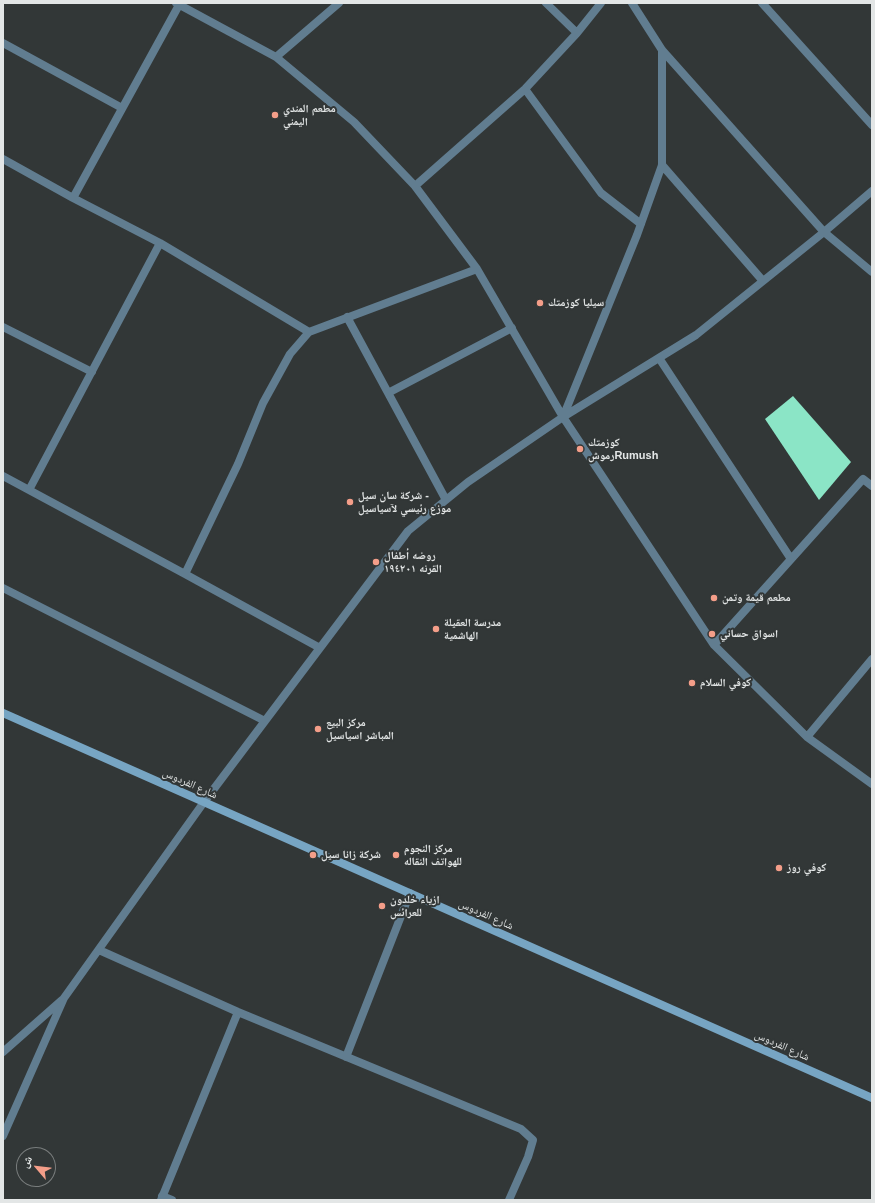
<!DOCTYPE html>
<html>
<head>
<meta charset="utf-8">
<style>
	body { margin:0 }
	#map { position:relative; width:875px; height:1203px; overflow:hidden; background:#323737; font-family:Helvetica,"Noto Naskh Arabic",sans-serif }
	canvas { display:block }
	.frame { position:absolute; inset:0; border:4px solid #e3e6e6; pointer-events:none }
	.north { position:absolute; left:16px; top:1147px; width:40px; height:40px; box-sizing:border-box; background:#323737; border:1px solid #797d7d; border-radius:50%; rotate:298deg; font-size:11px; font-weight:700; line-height:16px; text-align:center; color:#e3e6e6 }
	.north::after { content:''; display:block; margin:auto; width:14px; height:18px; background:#f49e89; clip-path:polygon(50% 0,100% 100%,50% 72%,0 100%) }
</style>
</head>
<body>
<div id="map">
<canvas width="875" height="1203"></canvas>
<div class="frame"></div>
<div class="north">ش</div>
</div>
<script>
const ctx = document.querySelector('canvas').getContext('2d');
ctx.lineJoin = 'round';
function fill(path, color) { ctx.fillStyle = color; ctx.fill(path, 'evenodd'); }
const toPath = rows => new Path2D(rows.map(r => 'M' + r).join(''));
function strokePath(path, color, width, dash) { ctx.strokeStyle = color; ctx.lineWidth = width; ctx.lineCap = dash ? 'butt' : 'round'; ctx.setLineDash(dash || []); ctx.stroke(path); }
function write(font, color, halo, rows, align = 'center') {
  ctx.font = font + ' Helvetica,"Noto Naskh Arabic",sans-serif'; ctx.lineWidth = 4; ctx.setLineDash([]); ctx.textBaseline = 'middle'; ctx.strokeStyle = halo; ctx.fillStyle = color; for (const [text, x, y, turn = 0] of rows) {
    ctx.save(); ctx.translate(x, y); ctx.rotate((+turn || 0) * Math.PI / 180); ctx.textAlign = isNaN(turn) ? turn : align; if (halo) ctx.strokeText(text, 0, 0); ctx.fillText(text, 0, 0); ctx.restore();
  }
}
fill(toPath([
	[793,396,851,462,819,500,765,419]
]), '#8be5c6');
strokePath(toPath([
	[176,3,276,57,354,122,415,186,477,269,563,417,714,645,807,737,872,784],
	[546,3,577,33],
	[632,3,662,50,824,232,872,272],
	[762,3,872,125],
	[3,43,122,108],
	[276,57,339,3],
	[525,89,601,193,641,224],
	[3,159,73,198,160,243,309,332],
	[662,165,763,281],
	[415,186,525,89,577,33,601,3],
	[73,198,179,5],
	[347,317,446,500],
	[3,327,92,372],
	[659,358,791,559],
	[388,393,512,328],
	[563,417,637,235,662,165,662,50],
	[3,476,185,574,320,648],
	[29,490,160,243],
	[185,574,238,464,263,403,290,354,309,332,477,269],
	[3,588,265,721],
	[714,645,863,479,872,486],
	[807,737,872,659],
	[99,950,238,1012,521,1129,533,1140,528,1157,509,1200],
	[3,1052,62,1000],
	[346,1057,410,893],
	[3,1136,64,998,204,802,408,531,468,482,563,417,696,335,824,232,872,191],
	[162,1196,172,1200],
	[161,1200,238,1012]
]), '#617d90', 8);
strokePath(toPath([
	[3,713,872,1098]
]), '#77a5c3', 8);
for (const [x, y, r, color] of [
	[275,115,4,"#f49e89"],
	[540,303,4,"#f49e89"],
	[580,449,4,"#f49e89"],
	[350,502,4,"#f49e89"],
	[376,562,4,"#f49e89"],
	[714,598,4,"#f49e89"],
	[436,629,4,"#f49e89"],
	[712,634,4,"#f49e89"],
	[692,683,4,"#f49e89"],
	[318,729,4,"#f49e89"],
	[313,855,4,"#f49e89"],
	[396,855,4,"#f49e89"],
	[779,868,4,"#f49e89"],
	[382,906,4,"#f49e89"]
]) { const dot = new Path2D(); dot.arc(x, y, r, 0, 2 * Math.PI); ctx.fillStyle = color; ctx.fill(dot); strokePath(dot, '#323737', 1.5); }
write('bold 11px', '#e3e6e6', '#323737', [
	["مطعم المندي",283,109],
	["اليمني",283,122],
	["سيليا كوزمتك",548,303],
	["كوزمتك",588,443],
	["رموشRumush",588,456],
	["شركة سان سيل -",358,496],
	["موزع رئيسي لآسياسيل",358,509],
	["روضه أطفال",384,556],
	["القرنه ١٩٤٢٠١",384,569],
	["مطعم قيمة وتمن",722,598],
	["مدرسة العقيلة",444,623],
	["الهاشمية",444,636],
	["اسواق حساني",720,634],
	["كوفي السلام",700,683],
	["مركز البيع",326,723],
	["المباشر اسياسيل",326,736],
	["مركز النجوم",404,849],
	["للهواتف النقاله",404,862],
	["شركة زانا سيل",321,855],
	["كوفي روز",787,868],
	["ازياء خلدون",390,900],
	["للعرائس",390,913]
], 'left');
write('11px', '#e3e6e6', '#323737', [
	["شارع الفردوس",190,784,24],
	["شارع الفردوس",486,915,24],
	["شارع الفردوس",782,1046,24]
]);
</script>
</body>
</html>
